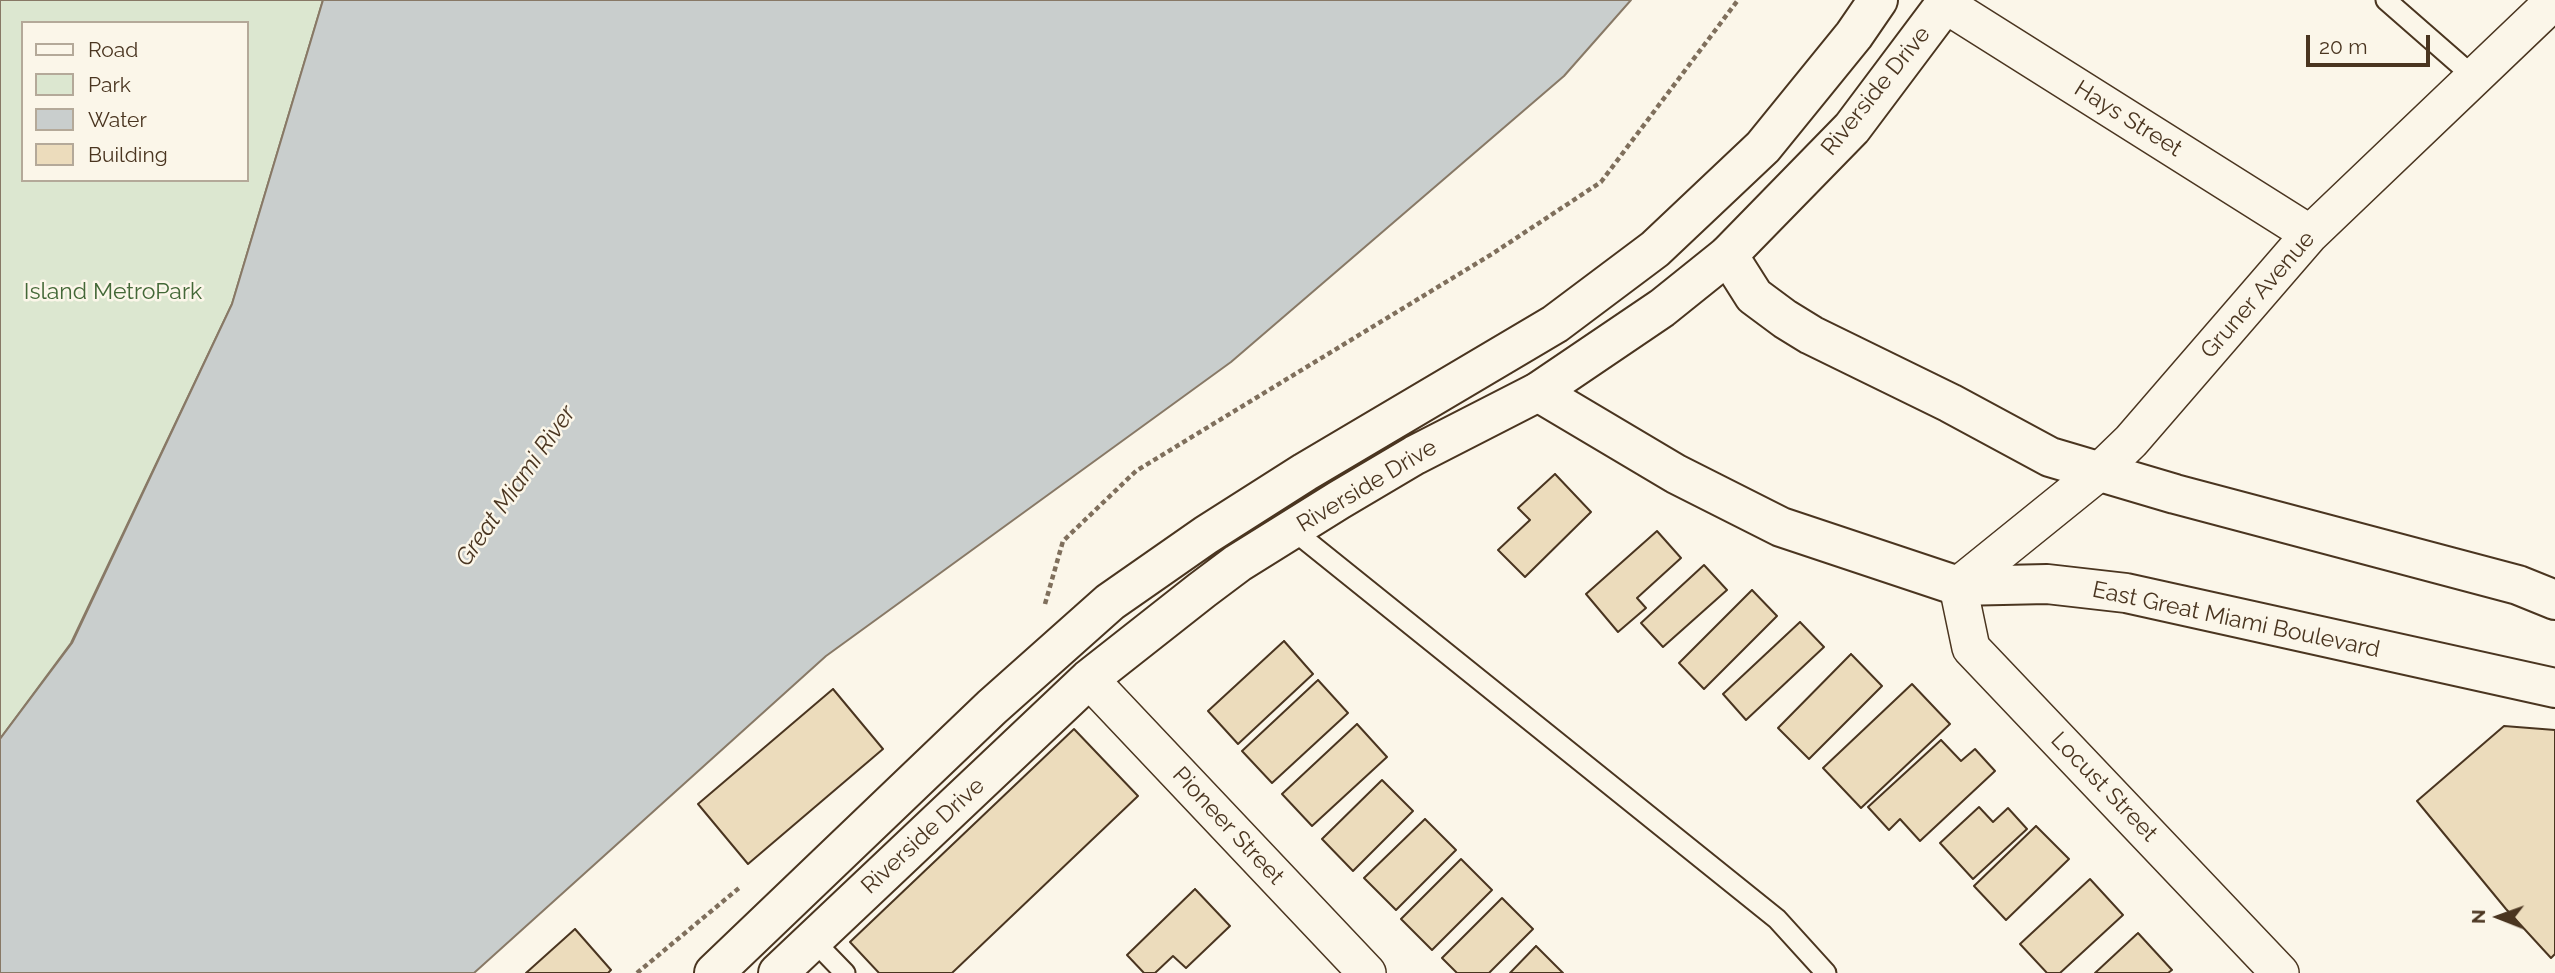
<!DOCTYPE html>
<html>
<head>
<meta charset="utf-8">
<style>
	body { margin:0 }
	#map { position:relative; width:2555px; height:973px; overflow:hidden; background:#fbf6e9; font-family:Raleway,sans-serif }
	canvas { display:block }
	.legend { position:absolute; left:21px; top:21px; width:228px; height:161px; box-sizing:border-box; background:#fbf6e9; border:2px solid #b4a999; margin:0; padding:9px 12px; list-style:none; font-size:21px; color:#4a3520 }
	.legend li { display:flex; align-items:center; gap:14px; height:35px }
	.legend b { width:35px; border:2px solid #b4a999 }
	.north { position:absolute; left:2464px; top:882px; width:70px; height:70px; -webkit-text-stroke:5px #fbf6e9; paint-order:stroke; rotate:271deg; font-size:19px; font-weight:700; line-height:28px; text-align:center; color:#4a3520 }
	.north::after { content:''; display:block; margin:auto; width:24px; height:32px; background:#4a3520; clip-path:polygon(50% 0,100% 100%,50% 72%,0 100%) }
	.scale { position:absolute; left:2306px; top:35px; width:124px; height:32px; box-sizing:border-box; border:4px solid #4a3520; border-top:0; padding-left:9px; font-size:21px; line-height:24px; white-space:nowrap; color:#4a3520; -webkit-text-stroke:5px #fbf6e9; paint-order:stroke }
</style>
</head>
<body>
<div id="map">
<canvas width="2555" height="973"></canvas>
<ul class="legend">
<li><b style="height:9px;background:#fbf6e9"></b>Road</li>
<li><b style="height:19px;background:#dce7d0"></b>Park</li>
<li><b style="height:19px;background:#c9cecd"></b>Water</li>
<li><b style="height:19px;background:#ecdcbc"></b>Building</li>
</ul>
<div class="north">N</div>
<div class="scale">20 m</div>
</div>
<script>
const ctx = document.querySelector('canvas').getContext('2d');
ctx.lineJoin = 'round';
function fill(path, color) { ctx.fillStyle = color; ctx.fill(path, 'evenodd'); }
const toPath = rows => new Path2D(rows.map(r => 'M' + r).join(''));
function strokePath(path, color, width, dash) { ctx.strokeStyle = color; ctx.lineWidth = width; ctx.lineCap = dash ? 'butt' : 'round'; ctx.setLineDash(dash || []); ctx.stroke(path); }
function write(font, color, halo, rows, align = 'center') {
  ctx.font = font + ' Raleway,sans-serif'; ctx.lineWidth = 5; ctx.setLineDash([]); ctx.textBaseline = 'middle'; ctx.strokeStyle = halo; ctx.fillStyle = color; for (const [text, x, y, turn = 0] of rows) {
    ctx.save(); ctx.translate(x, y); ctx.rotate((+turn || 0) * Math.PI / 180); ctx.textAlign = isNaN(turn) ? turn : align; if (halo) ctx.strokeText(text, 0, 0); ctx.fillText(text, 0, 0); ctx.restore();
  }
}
const green = toPath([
	[0,0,323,0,232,304,71,643,0,739,0,0],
	[23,23,247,23,247,180,23,180,23,23]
]);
fill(green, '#dce7d0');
strokePath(green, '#887966', 2);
const water = toPath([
	[323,0,1631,0,1564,76,1231,362,826,656,474,973,0,973,0,739,72,643,232,304,323,0]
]);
fill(water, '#c9cecd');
strokePath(water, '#887966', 2);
const building = toPath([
	[1555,474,1591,512,1525,577,1498,550,1530,520,1518,508,1555,474],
	[1657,531,1681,558,1637,598,1646,608,1618,632,1586,594,1657,531],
	[1704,565,1727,590,1663,647,1641,623,1704,565],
	[1752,590,1777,616,1704,689,1679,663,1752,590],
	[1800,622,1824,647,1746,720,1723,694,1800,622],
	[1284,641,1313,674,1238,744,1208,711,1284,641],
	[1851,654,1882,686,1809,759,1778,728,1851,654],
	[1318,680,1348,713,1272,783,1242,751,1318,680],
	[1912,684,1950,724,1861,808,1823,768,1912,684],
	[833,689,883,749,748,864,698,804,833,689],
	[1357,724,1387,757,1312,826,1282,794,1357,724],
	[2504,726,2555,730,2555,954,2551,958,2506,909,2417,801,2504,726],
	[1074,729,1138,796,952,973,879,973,850,942,1074,729],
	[1941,740,1961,761,1975,749,1995,771,1920,841,1900,819,1889,830,1868,807,1941,740],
	[1382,780,1413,811,1353,871,1322,839,1382,780],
	[1979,807,1993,822,2008,808,2027,829,1973,879,1940,843,1979,807],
	[1425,819,1456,850,1396,910,1364,878,1425,819],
	[2036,826,2069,859,2006,920,1974,886,2036,826],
	[1461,859,1492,890,1432,950,1401,919,1461,859],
	[2090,879,2123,915,2060,973,2047,973,2020,944,2090,879],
	[1195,889,1230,926,1186,968,1173,956,1155,973,1144,973,1127,955,1195,889],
	[1502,898,1533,929,1489,973,1457,973,1442,958,1502,898],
	[575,929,611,970,608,973,526,973,575,929],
	[2138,933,2172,970,2168,973,2095,973,2138,933],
	[1536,946,1563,973,1510,973,1536,946]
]);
fill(building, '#ecdcbc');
strokePath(building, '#4a3520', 2);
const service = toPath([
	[2386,0,2474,77],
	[1293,530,1777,919,1826,973],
	[813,940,845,973]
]);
const minor = toPath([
	[1945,4,2310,234],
	[1089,679,1367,973],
	[2280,973,1971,648,1958,586,2099,472,2131,441,2310,234,2555,0]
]);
const tertiary = toPath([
	[1728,255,1754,296,1785,319,1811,335,1950,403,2050,457,2175,494,2518,585,2555,600],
	[1538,392,1676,474,1781,527,1958,586,2047,584,2126,593,2555,688]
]);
const secondary = toPath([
	[714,973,992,707,1110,602,1206,535,1305,472,1555,324,1655,249,1763,147,1854,35,1878,0],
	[778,973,1089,679,1202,590,1238,563,1339,500,1415,455,1538,392,1662,308,1728,255,1852,128,1948,0]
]);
strokePath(service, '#4a3520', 23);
strokePath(minor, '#4a3520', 40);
strokePath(tertiary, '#4a3520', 42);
strokePath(secondary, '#4a3520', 42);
strokePath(toPath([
	[1045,604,1063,541,1136,471,1492,254,1601,182,1738,0],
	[637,973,739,888]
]), '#7f6f5c', 4.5, [5, 3.5]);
strokePath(service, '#fbf6e9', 19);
strokePath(minor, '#fbf6e9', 37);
strokePath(tertiary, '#fbf6e9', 38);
strokePath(secondary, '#fbf6e9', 38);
write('23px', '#4a3520', '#fbf6e9', [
	["Riverside Drive",1876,91,-51],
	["Hays Street",2128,119,32],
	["Gruner Avenue",2258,295,-49],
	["Riverside Drive",1367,486,-31],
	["East Great Miami Boulevard",2236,620,12],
	["Locust Street",2104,787,46],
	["Pioneer Street",1228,826,47],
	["Riverside Drive",923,836,-43]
]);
write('23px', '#436837', '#fbf6e9', [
	["Island MetroPark",113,292]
]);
write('italic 24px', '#4a3520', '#fbf6e9', [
	["Great Miami River",516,486,-55]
]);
</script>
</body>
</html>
